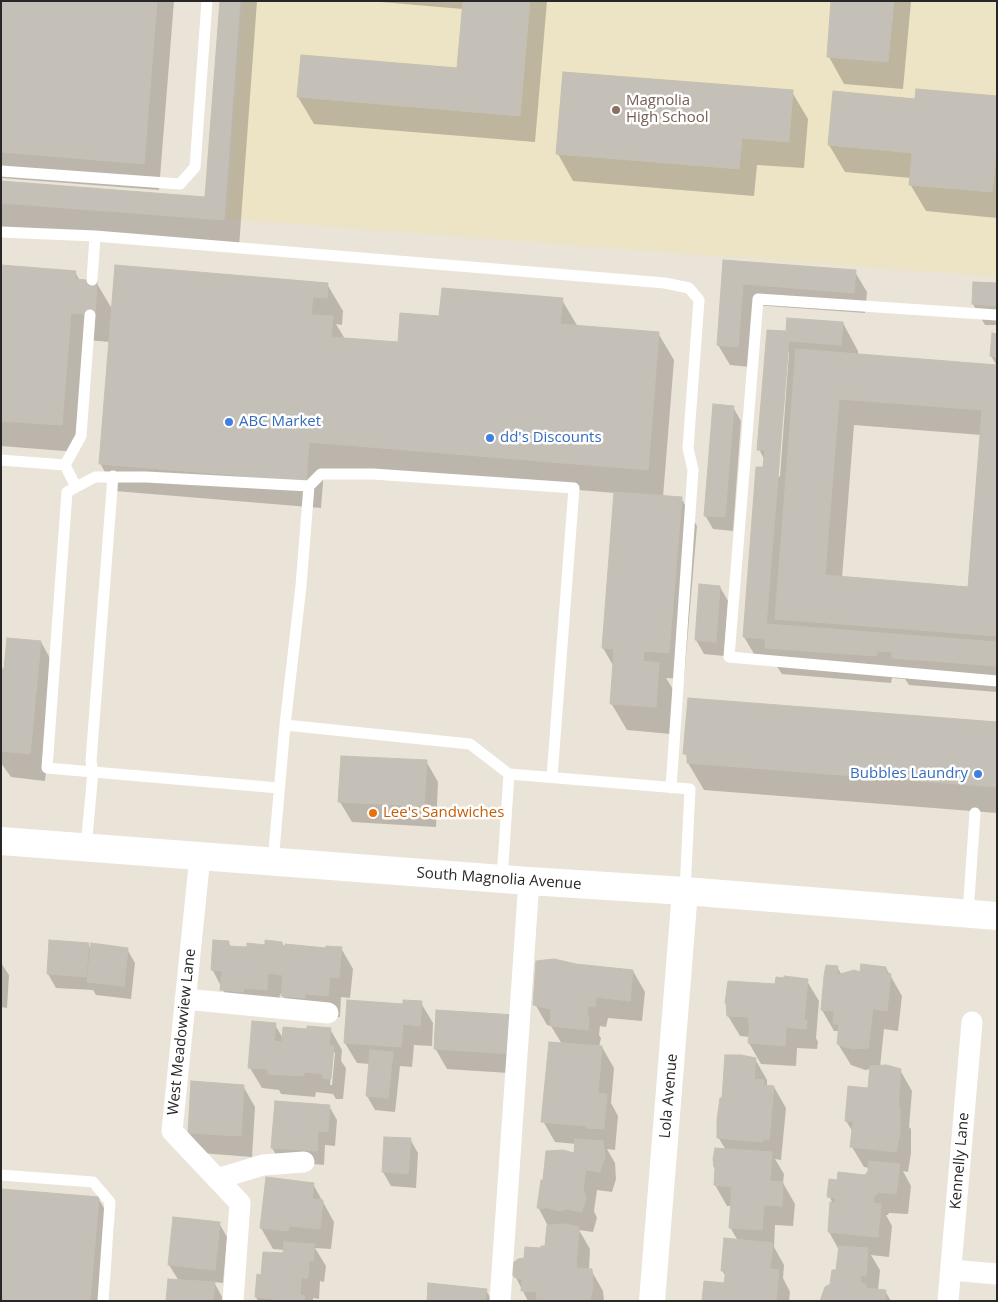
<!DOCTYPE html>
<html>
<head>
<meta charset="utf-8">
<style>
	body { margin:0 }
	#map { position:relative; width:998px; height:1302px; overflow:hidden; background:#eae3d7; font-family:"Open Sans",sans-serif }
	canvas { display:block }
	.frame { position:absolute; inset:0; border:2px solid #272727; pointer-events:none }
</style>
</head>
<body>
<div id="map">
<canvas width="998" height="1302"></canvas>
<div class="frame"></div>
</div>
<script>
const ctx = document.querySelector('canvas').getContext('2d');
ctx.lineJoin = 'round';
function fill(path, color) { ctx.fillStyle = color; ctx.fill(path, 'evenodd'); }
const toPath = rows => new Path2D(rows.map(r => 'M' + r).join(''));
function strokePath(path, color, width, dash) { ctx.strokeStyle = color; ctx.lineWidth = width; ctx.lineCap = dash ? 'butt' : 'round'; ctx.setLineDash(dash || []); ctx.stroke(path); }
function write(font, color, halo, rows, align = 'center') {
  ctx.font = font + ' "Open Sans",sans-serif'; ctx.lineWidth = 5; ctx.setLineDash([]); ctx.textBaseline = 'middle'; ctx.strokeStyle = halo; ctx.fillStyle = color; for (const [text, x, y, turn = 0] of rows) {
    ctx.save(); ctx.translate(x, y); ctx.rotate((+turn || 0) * Math.PI / 180); ctx.textAlign = isNaN(turn) ? turn : align; if (halo) ctx.strokeText(text, 0, 0); ctx.fillText(text, 0, 0); ctx.restore();
  }
}
fill(toPath([
	[243,1,997,1,997,277,227,219]
]), '#ede3c5');
fill(toPath([
	[1,1,174,1,159,190,1,178],
	[221,1,257,1,239,247,1,229,1,183,206,198],
	[369,1,547,1,535,142,314,124,298,97,458,70,463,9],
	[833,1,911,1,903,89,844,84,829,57],
	[792,92,808,119,804,168,757,165,754,196,573,181,558,154],
	[997,97,997,218,926,211,910,184,911,178,845,172,829,145,916,100],
	[725,261,855,272,867,292,865,313,754,305,750,367,730,365,718,345],
	[1,267,75,272,80,281,96,282,112,309,327,284,343,311,342,325,336,324,345,339,399,343,441,317,562,300,578,327,658,333,674,360,663,497,681,498,697,526,684,679,666,678,674,691,671,734,627,730,611,703,614,667,603,648,615,493,324,469,321,508,115,491,100,463,110,342,86,340,77,452,1,446],
	[997,285,997,325,985,325,973,304],
	[843,323,858,351,858,355,997,366,997,692,909,685,905,679,892,678,891,683,782,674,776,665,760,664,744,637,765,461,759,449,787,333],
	[787,352,789,352,780,477,777,475],
	[854,425,981,435,969,588,842,578],
	[997,335,997,366,991,356],
	[733,407,741,421,733,531,713,529,705,515],
	[700,586,720,587,728,601,724,656,704,654,696,640],
	[41,642,56,669,45,781,11,777,1,763,1,670,5,671],
	[997,723,997,813,704,790,688,763,688,759,685,753],
	[426,761,438,782,436,827,352,822,340,802],
	[228,942,231,947,248,949,282,943,284,947,327,950,341,948,353,969,350,998,341,997,340,1017,316,1015,294,1017,282,994,280,994,278,1011,234,1011,212,969],
	[88,944,91,950,127,949,135,963,131,999,96,995,93,990,56,988,48,974],
	[1,963,9,975,7,1008,1,1007],
	[576,965,633,971,645,992,642,1021,608,1018,606,1027,600,1026,599,1035,601,1038,599,1047,602,1047,614,1068,611,1103,618,1116,615,1150,607,1149,615,1163,616,1179,612,1192,597,1190,594,1211,597,1218,593,1232,579,1230,590,1249,589,1270,591,1270,603,1291,604,1301,528,1301,512,1270,525,1260,546,1248,548,1226,538,1207,575,1154,576,1144,555,1142,543,1121,562,1044,551,1026,547,1025,535,1004],
	[837,967,842,975,861,974,886,968,902,996,898,1031,884,1029,880,1067,900,1070,912,1091,909,1127,911,1129,911,1153,908,1172,903,1171,911,1186,908,1214,889,1213,888,1215,886,1215,892,1226,889,1257,871,1255,880,1270,878,1290,885,1291,891,1301,821,1301,838,1272,839,1250,829,1232,833,1204,829,1196,838,1181,865,1176,869,1172,870,1168,864,1167,852,1147,853,1132,846,1121,869,1089,871,1069,865,1070,851,1065,838,1044,839,1031,834,1031,822,1010],
	[807,981,819,1001,816,1038,818,1042,817,1049,797,1048,796,1066,761,1064,749,1043,750,1037,740,1036,728,1016,726,1003,729,982,776,986],
	[421,1003,433,1023,432,1046,414,1045,412,1067,400,1066,395,1112,375,1110,367,1096,370,1064,357,1063,345,1043,405,1006],
	[275,1025,284,1040,330,1029,342,1050,341,1061,346,1068,343,1099,336,1099,333,1094,316,1092,315,1097,281,1094,279,1090,262,1088,250,1068],
	[333,1051,335,1053,332,1085,330,1085],
	[526,1037,524,1074,447,1069,435,1048],
	[755,1059,767,1080,767,1086,774,1087,786,1108,781,1160,775,1159,784,1174,783,1183,795,1204,793,1226,775,1225,774,1247,784,1265,783,1278,790,1292,789,1301,703,1301,725,1284,726,1277,722,1270,738,1241,730,1227,732,1206,727,1206,715,1185,726,1150,718,1137,723,1099],
	[243,1086,255,1107,252,1157,201,1153,189,1133],
	[329,1106,337,1120,335,1146,325,1145,324,1165,280,1161,272,1148],
	[410,1139,418,1153,416,1188,391,1186,383,1172],
	[313,1184,334,1222,331,1249,315,1248,326,1266,324,1282,320,1281,319,1299,313,1298,313,1301,258,1301,256,1297,262,1276,285,1254,285,1250,273,1249,261,1228],
	[98,1198,114,1225,107,1301,1,1301],
	[219,1223,227,1237,223,1283,214,1282,222,1297,222,1301,168,1301,179,1281,169,1265],
	[486,1290,492,1301,428,1301]
]), '#0003');
const building = toPath([
	[1,1,157,1,144,164,1,152,1,1],
	[220,1,240,1,224,220,1,203,1,181,205,197,220,1],
	[463,1,530,1,520,116,297,97,301,55,457,68,463,1],
	[831,1,894,1,888,62,827,57,831,1],
	[563,72,793,90,789,142,742,138,739,169,556,154,563,72],
	[916,89,997,96,997,150,992,192,909,185,912,153,828,145,833,91,915,99,916,89],
	[723,260,856,270,854,293,743,284,738,347,717,345,723,260],
	[1,265,76,271,75,279,97,281,95,315,71,313,62,425,1,421,1,265],
	[115,265,328,283,327,298,313,297,311,315,333,316,331,337,398,342,400,313,439,316,442,288,563,298,560,324,659,332,648,470,309,442,306,481,99,464,115,265],
	[973,282,997,283,997,306,972,304,973,282],
	[787,318,843,322,841,345,789,341,765,639,743,637,756,467,763,467,765,450,757,450,767,330,786,331,787,318],
	[992,333,997,334,997,357,990,356,992,333],
	[796,349,997,365,997,636,775,619,796,349],
	[839,399,982,410,968,587,825,575,839,399],
	[713,404,734,406,725,517,704,516,713,404],
	[614,492,682,497,669,653,644,651,643,661,659,663,656,707,610,704,614,649,602,648,614,492],
	[699,584,720,586,716,642,695,640,699,584],
	[767,624,997,642,997,666,892,658,892,652,877,651,876,656,765,648,767,624],
	[7,638,41,641,30,754,1,751,1,669,4,669,7,638],
	[688,698,997,722,997,787,687,763,687,754,683,754,688,698],
	[341,756,427,760,424,806,338,802,341,756],
	[49,940,89,943,86,977,47,974,49,940],
	[213,940,229,941,229,946,247,947,247,943,265,945,265,940,282,942,282,946,285,946,285,944,326,948,326,946,342,947,339,978,330,977,328,996,305,994,305,998,281,996,283,975,268,973,267,990,244,988,243,992,220,990,222,971,211,970,213,940],
	[91,943,128,948,124,986,87,982,91,943],
	[554,959,576,964,633,970,630,1001,596,997,595,1007,588,1006,587,1016,589,1016,588,1030,550,1026,551,1009,533,1005,536,961,554,959],
	[861,964,886,967,886,973,891,974,887,1011,873,1009,868,1048,852,1049,837,1044,839,1024,833,1024,834,1011,821,1010,824,976,826,965,838,966,837,975,854,970,860,972,861,964],
	[784,976,808,979,804,1020,807,1020,806,1029,786,1027,785,1046,748,1043,750,1022,748,1022,749,1017,727,1016,726,1003,725,1003,728,981,775,984,776,977,784,978,784,976],
	[347,1000,403,1004,403,1000,422,1001,420,1026,403,1024,401,1047,344,1043,347,1000],
	[436,1010,515,1015,513,1054,434,1049,436,1010],
	[252,1021,276,1023,274,1041,282,1042,283,1027,307,1029,307,1026,331,1028,329,1046,334,1046,331,1079,323,1078,323,1074,304,1072,304,1076,268,1074,268,1069,248,1068,252,1021],
	[549,1042,602,1046,598,1093,607,1094,604,1129,586,1128,587,1126,541,1122,549,1042],
	[370,1050,393,1052,388,1098,366,1096,370,1050],
	[725,1055,741,1055,756,1058,754,1079,764,1080,763,1085,774,1086,769,1140,763,1139,763,1142,717,1138,717,1120,720,1098,722,1098,725,1055],
	[886,1065,901,1069,898,1107,900,1107,900,1132,896,1152,850,1147,853,1121,845,1121,848,1086,868,1088,870,1066,886,1065],
	[191,1081,244,1085,241,1136,188,1133,191,1081],
	[275,1101,330,1105,328,1132,318,1131,317,1151,271,1148,275,1101],
	[384,1137,411,1138,408,1174,382,1172,384,1137],
	[575,1139,603,1141,605,1157,600,1172,586,1170,583,1189,586,1197,582,1212,566,1209,559,1211,545,1207,544,1209,537,1208,541,1180,543,1180,546,1151,563,1150,574,1153,575,1139],
	[715,1148,772,1152,770,1181,783,1182,782,1206,764,1205,762,1230,729,1228,732,1187,714,1185,715,1168,714,1167,713,1159,715,1148],
	[869,1161,900,1164,896,1194,877,1192,877,1195,874,1195,873,1203,881,1204,878,1237,828,1232,830,1202,835,1203,836,1198,827,1197,829,1179,837,1180,838,1172,865,1175,868,1171,869,1161],
	[266,1177,314,1183,312,1199,323,1200,320,1229,289,1226,288,1231,260,1228,266,1177],
	[1,1189,99,1197,90,1301,1,1301,1,1189],
	[173,1217,220,1222,215,1270,168,1265,173,1217],
	[564,1224,579,1227,576,1268,592,1269,593,1288,590,1301,557,1301,536,1299,537,1292,521,1291,522,1280,514,1277,511,1272,513,1263,518,1259,524,1258,525,1247,541,1248,541,1246,545,1246,547,1225,564,1224],
	[724,1238,773,1243,770,1269,779,1270,776,1301,702,1301,704,1281,724,1283,726,1271,721,1271,724,1238],
	[284,1242,315,1244,313,1261,309,1261,308,1278,301,1278,300,1295,305,1296,304,1301,273,1301,273,1299,255,1297,257,1274,261,1275,263,1252,283,1253,284,1242],
	[839,1246,868,1248,866,1276,861,1275,860,1283,866,1284,866,1288,886,1290,885,1301,820,1301,825,1287,830,1284,832,1270,836,1270,839,1246],
	[168,1279,215,1282,213,1301,166,1301,168,1279],
	[428,1283,487,1289,485,1301,427,1301,428,1283]
]);
fill(building, '#c5c0b7');
strokePath(building, '#c5c0b1', 1);
strokePath(toPath([
	[1,171,180,184,195,167,207,1],
	[1,232,95,236,665,283,689,288,699,300,688,448,693,470,671,788],
	[92,280,95,236],
	[997,315,758,299,729,657,997,681],
	[1,460,65,465,76,487],
	[65,465,81,436,90,315],
	[285,725,470,744,509,774,690,789,685,891],
	[279,788,47,768,67,492,95,477,146,477,309,486],
	[86,847,93,772,91,761,113,476],
	[273,862,285,725,301,586,309,486,321,474,373,474,574,488,552,777],
	[502,879,509,774],
	[968,913,975,813],
	[1,1175,93,1182,110,1202,103,1301]
]), '#fff', 11);
strokePath(toPath([
	[200,856,172,1131,240,1203,233,1301],
	[185,999,328,1013],
	[217,1179,263,1165,304,1162],
	[951,1270,997,1274],
	[500,1301,529,881],
	[948,1301,972,1022]
]), '#fff', 21);
strokePath(toPath([
	[652,1301,685,891]
]), '#fff', 26);
strokePath(toPath([
	[1,841,529,881,685,891,997,916]
]), '#fff', 28);
for (const [x, y, r, color] of [
	[616,110,5,"#8d6e63"],
	[229,422,5,"#3f7fe0"],
	[490,438,5,"#3f7fe0"],
	[978,774,5,"#3f7fe0"],
	[373,813,5,"#e8710a"]
]) { const dot = new Path2D(); dot.arc(x, y, r, 0, 2 * Math.PI); ctx.fillStyle = color; ctx.fill(dot); strokePath(dot, '#fff', 2); }
write('15px', '#785e54', '#fff', [
	["Magnolia",626,101],
	["High School",626,118]
], 'left');
write('15px', '#366cbe', '#fff', [
	["ABC Market",239,422],
	["dd's Discounts",500,438],
	["Bubbles Laundry",968,774,"right"]
], 'left');
write('15px', '#c56008', '#fff', [
	["Lee's Sandwiches",383,813]
], 'left');
write('15px', '#272727', '#fff', [
	["South Magnolia Avenue",499,879,4],
	["West Meadowview Lane",182,1032,-84],
	["Lola Avenue",669,1096,-85],
	["Kennelly Lane",960,1161,-85]
]);
</script>
</body>
</html>
